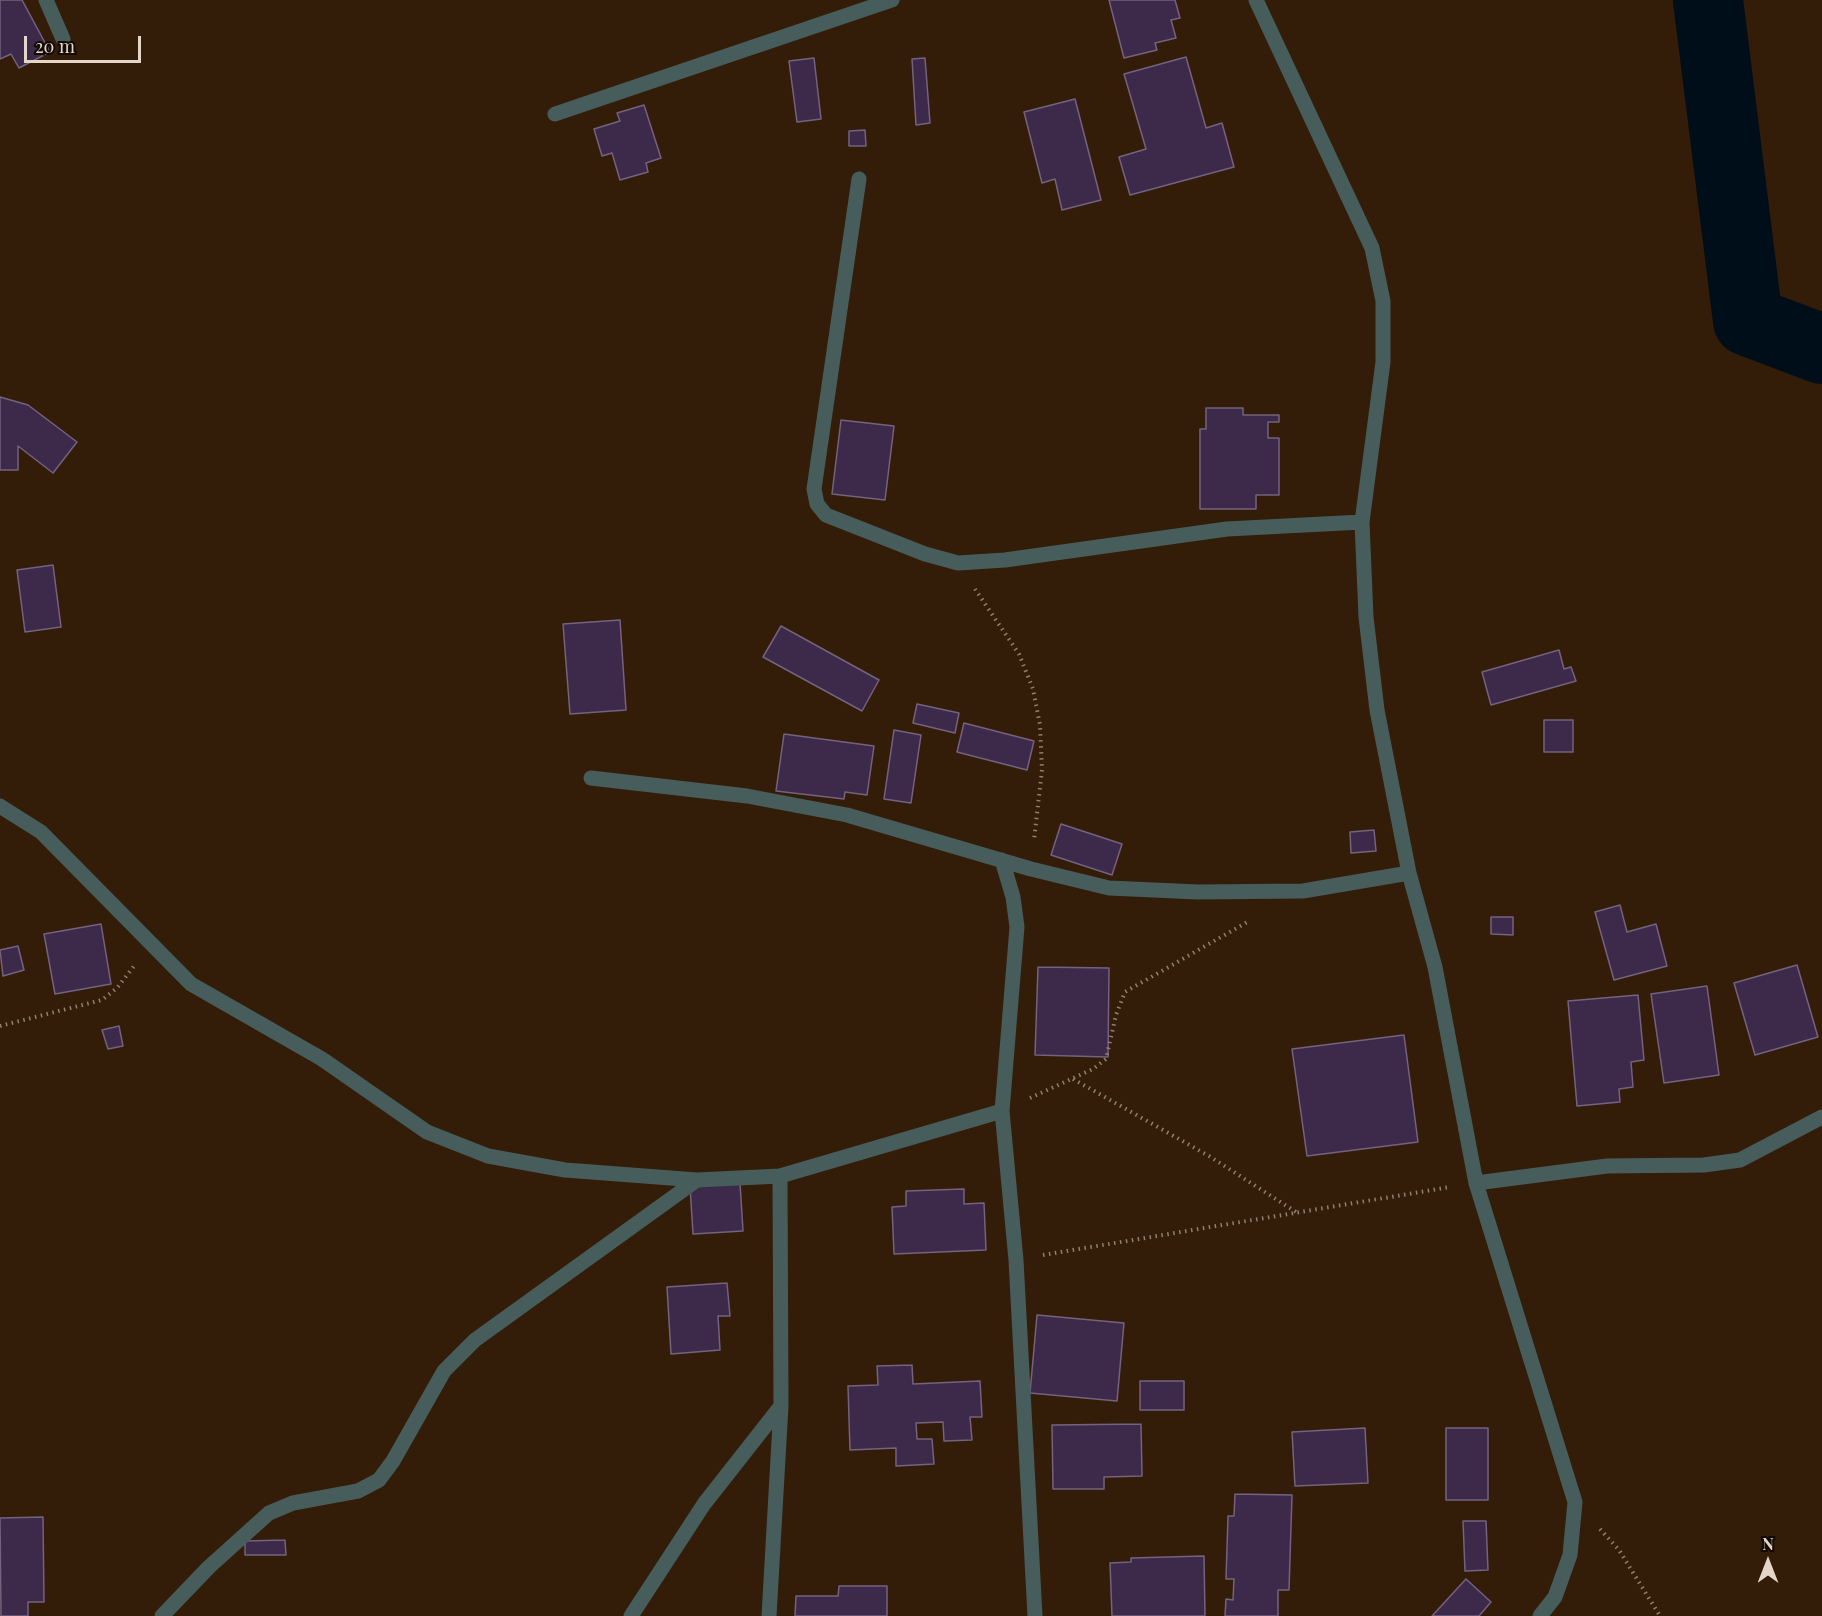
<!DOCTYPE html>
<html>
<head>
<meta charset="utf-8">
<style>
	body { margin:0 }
	#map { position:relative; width:1822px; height:1616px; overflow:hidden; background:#331d09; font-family:"Playfair Display",serif }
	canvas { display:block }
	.north { position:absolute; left:1738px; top:1532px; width:60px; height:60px; -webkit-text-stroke:4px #130a04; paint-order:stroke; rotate:0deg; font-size:16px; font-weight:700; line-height:24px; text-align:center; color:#e5d6ca }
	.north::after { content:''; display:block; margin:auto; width:21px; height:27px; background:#e5d6ca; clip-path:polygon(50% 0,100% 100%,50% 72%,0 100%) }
	.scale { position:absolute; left:24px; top:36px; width:117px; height:27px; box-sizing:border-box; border:3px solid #e5d6ca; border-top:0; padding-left:8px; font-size:18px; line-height:21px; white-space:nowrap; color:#e5d6ca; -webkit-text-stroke:4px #130a04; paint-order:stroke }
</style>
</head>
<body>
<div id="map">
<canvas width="1822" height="1616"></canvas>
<div class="north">N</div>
<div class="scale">20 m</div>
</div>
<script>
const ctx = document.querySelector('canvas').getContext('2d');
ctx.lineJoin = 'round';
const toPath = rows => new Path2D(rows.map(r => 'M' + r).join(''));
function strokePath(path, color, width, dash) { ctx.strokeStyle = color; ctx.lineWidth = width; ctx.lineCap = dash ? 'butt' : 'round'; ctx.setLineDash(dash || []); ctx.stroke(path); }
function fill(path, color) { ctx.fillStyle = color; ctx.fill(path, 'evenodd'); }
strokePath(toPath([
	[1708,0,1748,321,1822,349]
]), '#000e19', 70);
const building = toPath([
	[0,0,22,0,50,52,19,68,11,54,0,59,0,0],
	[1109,0,1175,0,1180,18,1171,20,1176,38,1155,43,1157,50,1124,58,1109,0],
	[1186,57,1206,128,1222,123,1234,167,1130,195,1119,157,1146,149,1124,74,1186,57],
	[814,58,821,119,797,122,789,61,814,58],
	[925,58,930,123,916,125,912,59,925,58],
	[1075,99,1101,200,1062,210,1055,179,1042,183,1024,112,1075,99],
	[644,105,661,158,646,163,648,172,620,180,612,153,602,156,594,129,620,121,617,113,644,105],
	[865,130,866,146,849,146,849,131,865,130],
	[0,397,28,405,77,442,53,473,18,446,18,470,0,470,0,397],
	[1206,408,1243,408,1243,415,1279,415,1279,422,1268,422,1268,438,1279,438,1279,495,1256,495,1256,509,1200,509,1200,429,1206,429,1206,408],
	[841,420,894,426,885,500,832,494,841,420],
	[53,565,61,627,25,632,17,570,53,565],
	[620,620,626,710,570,714,563,624,620,620],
	[781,626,879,680,862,711,763,657,781,626],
	[1559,650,1564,669,1571,667,1576,681,1491,705,1482,672,1559,650],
	[917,704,959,713,955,733,913,723,917,704],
	[1544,720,1573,720,1573,752,1544,752,1544,720],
	[964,723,1034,741,1027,770,957,752,964,723],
	[894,730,921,735,911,803,884,799,894,730],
	[784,734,874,746,867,795,845,792,844,799,776,791,784,734],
	[1061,824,1122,844,1112,875,1051,855,1061,824],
	[1374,830,1376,851,1351,853,1350,832,1374,830],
	[1620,905,1627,932,1656,924,1667,966,1614,980,1595,912,1620,905],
	[1491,917,1513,917,1513,935,1491,934,1491,917],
	[101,924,111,984,55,994,44,934,101,924],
	[18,946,24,970,3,976,0,950,18,946],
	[1797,965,1818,1037,1755,1055,1734,983,1797,965],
	[1038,967,1109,968,1108,1057,1035,1055,1038,967],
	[1707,986,1719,1075,1664,1083,1651,994,1707,986],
	[1638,995,1644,1060,1631,1062,1633,1087,1619,1089,1620,1102,1577,1106,1568,1001,1638,995],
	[119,1026,123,1046,108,1049,102,1030,119,1026],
	[1404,1035,1418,1142,1307,1156,1292,1049,1404,1035],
	[740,1183,743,1231,693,1234,690,1186,740,1183],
	[964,1189,964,1204,984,1203,986,1250,894,1254,892,1207,906,1206,906,1191,964,1189],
	[727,1283,730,1316,718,1316,720,1350,671,1354,667,1287,727,1283],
	[1037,1315,1124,1323,1117,1401,1030,1393,1037,1315],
	[912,1365,913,1384,980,1381,982,1417,970,1417,972,1440,944,1441,943,1422,916,1423,917,1439,932,1439,934,1464,896,1466,896,1448,850,1450,848,1386,878,1385,877,1366,912,1365],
	[1140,1381,1184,1381,1184,1410,1140,1410,1140,1381],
	[1141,1424,1142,1476,1104,1477,1104,1489,1053,1489,1052,1425,1141,1424],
	[1365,1428,1368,1483,1295,1486,1292,1432,1365,1428],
	[1446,1428,1488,1428,1488,1500,1446,1500,1446,1428],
	[1235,1494,1292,1495,1289,1590,1278,1590,1278,1616,1225,1616,1226,1599,1233,1600,1234,1579,1226,1579,1228,1516,1234,1516,1235,1494],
	[43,1517,44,1602,28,1602,28,1616,1,1616,0,1518,43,1517],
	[1463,1521,1486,1521,1488,1570,1465,1571,1463,1521],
	[285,1540,286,1555,245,1555,245,1541,285,1540],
	[1204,1556,1205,1616,1112,1616,1110,1563,1131,1562,1131,1558,1204,1556],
	[1466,1579,1491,1602,1479,1616,1432,1616,1466,1579],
	[839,1586,887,1586,887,1616,795,1616,796,1596,838,1596,839,1586]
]);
fill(building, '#3d294a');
strokePath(building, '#73637e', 1.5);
strokePath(toPath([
	[975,589,1019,654,1033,689,1040,725,1042,770,1034,840],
	[0,1026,102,1000,117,988,134,966],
	[1073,1079,1209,1156,1296,1212],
	[1030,1098,1093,1069,1106,1059,1116,1015,1125,992,1249,921],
	[1043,1255,1450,1187],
	[1600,1529,1619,1550,1660,1616]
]), '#917f6f', 4, [1.5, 4.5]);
strokePath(toPath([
	[46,0,63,39],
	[1256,0,1372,248,1383,301,1383,362,1362,522,1366,617,1377,710,1409,873,1435,967,1476,1183,1575,1502,1570,1555,1555,1597,1540,1616],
	[555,114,892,0],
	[859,179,814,489,817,504,826,515,925,554,958,563,1005,560,1227,529,1362,522],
	[591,778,747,796,847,815,1031,869,1109,888,1198,892,1303,891,1409,873],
	[0,806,41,832,191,984,322,1059,427,1132,488,1156,565,1170,697,1180,780,1176,1002,1111],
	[1002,860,1013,897,1017,927,1002,1111,1016,1260,1035,1616],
	[1476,1183,1607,1166,1704,1165,1740,1160,1822,1117],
	[162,1616,209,1567,269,1513,293,1503,358,1491,379,1480,393,1461,444,1371,475,1340,697,1180],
	[631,1616,704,1504,781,1406],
	[769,1616,781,1406,780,1176]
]), '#465d5c', 15);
</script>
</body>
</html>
